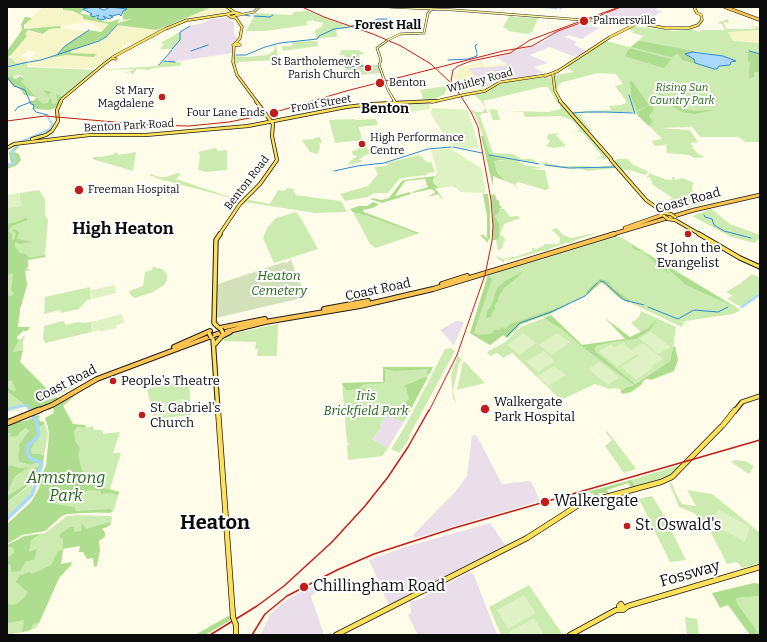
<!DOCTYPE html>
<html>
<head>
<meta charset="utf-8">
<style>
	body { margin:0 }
	#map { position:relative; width:767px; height:642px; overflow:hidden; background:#fffce9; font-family:Bitter,serif }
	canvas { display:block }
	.frame { position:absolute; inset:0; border:8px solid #0b0b0b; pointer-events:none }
</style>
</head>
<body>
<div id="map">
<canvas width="767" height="642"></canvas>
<div class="frame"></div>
</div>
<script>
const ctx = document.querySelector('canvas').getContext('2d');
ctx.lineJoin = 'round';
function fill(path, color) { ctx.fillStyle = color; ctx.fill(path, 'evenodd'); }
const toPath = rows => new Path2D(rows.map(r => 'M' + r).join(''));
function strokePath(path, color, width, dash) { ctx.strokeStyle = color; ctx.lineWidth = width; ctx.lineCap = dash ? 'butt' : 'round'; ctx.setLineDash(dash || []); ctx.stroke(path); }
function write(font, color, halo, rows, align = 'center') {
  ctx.font = font + ' Bitter,serif'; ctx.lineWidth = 4; ctx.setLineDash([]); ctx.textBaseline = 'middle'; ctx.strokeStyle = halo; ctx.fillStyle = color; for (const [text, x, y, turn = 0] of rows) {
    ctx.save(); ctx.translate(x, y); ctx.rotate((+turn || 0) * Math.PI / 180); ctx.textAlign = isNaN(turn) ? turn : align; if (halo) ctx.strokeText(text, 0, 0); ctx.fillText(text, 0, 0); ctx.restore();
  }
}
fill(toPath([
	[622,7,652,7,657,8,656,10,662,11,650,19,644,21,616,21,591,19],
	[223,18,229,18,234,23,234,34,238,39,234,43,229,45,233,47,232,53,180,61,169,61,166,58,173,49,181,32,192,25,199,24,211,19],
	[583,24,599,28,582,39,569,35,565,37,577,42,574,45,587,51,575,57,550,47,530,55,548,63,534,67,544,73,538,73,535,76,497,81,485,87,468,68,507,65,496,57,542,43,558,31],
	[456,321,464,322,454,345,440,330],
	[386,416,404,422,388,448,372,439,381,428,380,425],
	[472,435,477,436,502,484,531,481,540,501,415,538,413,535,456,491,467,476],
	[490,523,506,546,389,606,369,560,402,548],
	[469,572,474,575,497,635,415,635,417,634,408,615,411,613,410,602,424,598,425,596],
	[314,585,315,593,311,596,324,635,260,635,269,618,268,617,279,606,291,597]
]), '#eadeeb');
fill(toPath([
	[214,7,224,7,229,12,192,19,188,16],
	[43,8,64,8,83,16,83,19,109,24,103,30,97,28,97,26,88,22,57,27,25,28,28,21,39,10],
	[116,25,160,30,136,44,130,43,122,47,128,49,107,60,98,67,91,67,89,69,28,66,30,62,35,62,29,61,36,52,28,51,20,57,23,57,22,59,29,60,28,62,16,63,13,57,7,57,10,56,27,36,25,34,27,31,43,34,44,44,44,33,46,30,61,28,87,32,65,46,58,54,52,57,66,55,94,57,70,53,72,50,105,39],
	[760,30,760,43,733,41,728,32],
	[481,62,485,66,502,64,507,65,483,68,481,66,468,68,485,87,491,86,484,90,465,94,457,83,454,76,460,69,458,68]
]), '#f6f5c8');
fill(toPath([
	[307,11,349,27,342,29,342,28,336,28,337,36,341,36,314,39,316,38,315,30,323,26,322,24,323,23,314,21,309,13,313,20,306,22,308,25,265,31,246,31,256,13,292,15,293,12],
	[510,15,513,16,513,17,538,18,532,32,527,34,508,31,509,30,503,27],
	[728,19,729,23,747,25,723,22,727,29,756,29,749,25,760,28,760,30,728,32,733,41,760,43,760,142,746,142,738,137,700,137,692,127,659,128,690,130,698,142,691,143,693,147,692,147,698,154,705,157,694,158,689,155,667,153,666,143,665,145,655,146,651,141,662,139,635,112,577,113,592,131,588,131,570,111,567,105,572,112,611,110,609,106,621,105,626,103,627,102,615,86,623,84,616,74,598,73,563,82,559,84,558,88,556,88,555,75,574,72,566,67,606,41,630,47,644,36,632,33,634,31,628,29,632,26,674,31,692,29,699,32,703,30,725,30,722,24,717,23],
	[631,47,678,54,672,57,683,60,675,48,723,56,729,65,719,66,695,63,696,64],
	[630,48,670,59,671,59,625,55],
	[191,26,181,32,181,40,173,49,160,49,164,44,160,43],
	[310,41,317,41,318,46,283,51,282,46,292,46,292,42],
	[275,45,276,45,278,58,308,56,308,58,240,62,236,64,235,68,235,56,246,57,267,55,274,51],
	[341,50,359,50,360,52,363,52,364,54,359,55,361,60,346,62,344,55,338,55,341,53],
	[7,57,12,58,16,63,28,62,27,67,96,70,63,97,57,104,43,104,21,81,25,79,21,75,7,77],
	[163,61,181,62,180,66,177,66,154,68,149,70,137,69,133,74,130,74,132,72,125,73,135,69,98,70,157,66],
	[546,77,552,78,553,92,560,103,558,104,548,87,542,87,483,101,488,113,482,113,480,116,493,153,513,154,522,159,532,159,538,163,516,160,525,165,544,168,530,169,545,170,549,189,545,190,518,182,515,184,519,190,513,184,505,181,497,172,494,161,505,161,490,156,475,114,473,114,471,110,474,110,475,112,483,112,483,110,486,109,481,101,473,94,486,91,498,83],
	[447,86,453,89,445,91,445,94,436,98,436,100,424,101,420,90],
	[559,105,562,105,608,159,594,158,603,157,583,133,578,131,569,132,580,130,574,122,569,119,560,116,525,117,523,112,497,110,500,120,493,120,489,109,511,111,548,112,561,109],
	[259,108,265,115,236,120,241,116,237,114,239,113],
	[355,119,356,120,376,119,378,125,359,127,362,140,335,143,329,120],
	[560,133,556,135,566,146,553,148,545,146,548,144,550,140,547,139,548,134],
	[320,137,322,143,319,143,320,147,318,153,317,154,310,152,302,140,313,139,314,140,314,138],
	[365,145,368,150,381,149,381,151,370,150,370,154,365,155,359,160,362,160,362,162,348,165,349,162,350,163,349,162,356,157,358,157,353,155,352,151,358,149,361,146],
	[216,148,218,151,227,150,227,170,205,172,198,170,200,155,198,152],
	[117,152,118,155,136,152,133,171,92,159,94,157,102,157,114,154],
	[419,155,427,162,431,162,435,172,427,173,427,175,400,178,388,193,374,193,368,197,345,201,340,194,368,186,378,174,374,167,388,166,387,163],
	[618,159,628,159,632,164,649,172,645,175,630,170,623,171,614,161],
	[542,162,561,166,588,166,598,168,603,166,615,166,617,168,587,171,578,168,572,169,546,166,541,163],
	[651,172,651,174,665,179,672,180,672,177,674,177,676,180,683,178,694,183,692,187,693,192,705,203,687,208,679,201,668,199,673,198,653,185,650,177,646,178],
	[177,173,181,174,176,179,239,200,155,178,156,177,150,176,151,174,159,177,166,177],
	[287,188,295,189,293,192,296,193,295,195,341,201,347,212,315,213,244,202,245,199,270,204,278,190,285,191],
	[39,190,45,199,45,215,48,220,45,256,28,260,28,267,25,269,30,269,25,271,27,285,20,309,18,327,30,327,27,331,23,331,17,337,17,339,19,340,25,335,23,342,23,350,12,352,20,362,52,394,49,398,7,412,7,208,21,206,19,202,20,193],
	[499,208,504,209,510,217,517,216,521,218,504,224,500,234,506,240,503,242,503,247,498,251,496,240,498,238,499,223,495,216],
	[711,209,730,224,760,235,760,237,755,243,731,237,692,216],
	[296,212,302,220,318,249,274,263,263,238,267,228,276,218],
	[353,212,368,216,417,234,376,248,370,244],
	[557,228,563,235,571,238,599,232,571,242,571,243,566,243,549,249,550,250,541,251,506,261,512,257,504,260,504,263,497,258,496,255,503,260,499,257,503,259,514,256,513,257,515,257,532,251,532,248,537,249,546,244,558,244,560,241,560,238,552,230],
	[619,236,741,310,733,314,685,321,682,327,620,298,606,285,601,282,585,296,550,314,521,324,507,338,503,335,490,345,470,333,488,275],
	[153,267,162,269,167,274,167,280,164,285,153,292,135,298,131,296,129,291,143,286,145,272,152,270],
	[752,274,760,278,760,292,741,307,727,299,733,296,726,292,741,283],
	[90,287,91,299,87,300,79,309,61,313,60,310,44,314,45,297],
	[641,311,676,327,673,347,670,361,628,388,621,390,616,388,609,389,595,384,561,400,512,353,503,358,497,353,490,356,487,352,505,342,521,327,551,315,582,345,625,339,641,332,631,323,639,317],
	[63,321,66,325,78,322,83,323,91,322,92,332,45,343,43,338,44,326],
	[278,324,277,356,257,356,258,349,255,349,256,342,224,341,224,338,227,335],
	[451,348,455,351,409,436,410,438,399,453,391,449,408,421,445,349],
	[458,355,462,360,459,363,453,391,456,404,453,398,451,374],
	[463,362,465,362,485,383,457,390],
	[383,367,433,367,404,422,386,416,380,425,381,428,372,439,388,448,383,456,348,460,347,445,349,445,349,443,347,443,342,383,383,382],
	[189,379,191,415,154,419,147,389],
	[62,404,73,424,77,427,86,428,93,426,94,430,102,430,103,434,120,432,113,453,121,453,110,489,119,492,114,510,110,513,67,513,58,517,52,524,7,526,35,499,41,489,47,465,51,431,46,418,54,413,53,407],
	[45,424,48,433,44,456,40,454,32,454,30,449,40,433,39,427],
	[25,428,30,433,21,442,18,450,19,462,31,465,39,462,39,466,30,471,26,483,23,486,7,496,13,480,21,471,28,467,19,468,11,465,7,466,7,433,20,434],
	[607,431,628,458,636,469,624,473,605,446,612,440,606,433],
	[734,460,745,461,754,466,749,474,731,462],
	[683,464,674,473,666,478,632,488,627,481],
	[669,483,672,483,675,492,682,504,696,506,687,490,712,494,759,532,760,563,742,568,737,562,727,564,707,525,694,513,679,507],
	[32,484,32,491,29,496,7,518,7,502],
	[652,496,662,512,686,560,670,562,639,499],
	[77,515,111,516,112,517,111,525,66,539,60,564,59,578,39,623,36,628,28,631,7,635,7,545,25,536,45,533,67,516],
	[529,585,563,635,501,635,489,607],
	[760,596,760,635,737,603,736,598],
	[685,617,697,619,699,635,687,635]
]), '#ccebb1');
fill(toPath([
	[56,7,92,7,84,9,85,10,80,13,95,17,102,21,110,22,119,19,120,20,118,21,118,23,132,19,123,20,123,11,126,9,113,7,212,7,157,30,116,25,105,38,72,50,70,53,97,54,94,57,66,55,50,58,57,55,65,46,89,30,101,32,109,24,83,19,83,16,73,11,63,10,63,8,48,8],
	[25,17,32,18,24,25,24,29,60,26,61,28,49,29,43,34,28,30,25,34,27,36,10,56,7,57,7,51,22,30,21,24],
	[639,41,673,47,678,54,672,57,682,60,674,47,697,52,692,52,688,56,694,59,696,64,631,47],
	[630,48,671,59,664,68,627,57,625,55],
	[742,52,752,52,760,55,760,72,754,72,754,77,749,78,750,62,748,61,748,53],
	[14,76,13,78,16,79,20,76,25,79,21,81,43,104,48,103,50,98,43,90,52,92,48,94,52,100,52,104,55,104,57,101,56,94,63,97,55,108,50,110,35,109,33,108,34,105,31,104,31,101,35,100,36,97,24,95,19,87,14,87,7,78,7,77],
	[631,80,649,105,637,111,631,96,630,81],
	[657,91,684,109,694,111,714,110,695,114,682,112,668,104,667,99],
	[650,105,654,109,649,116,653,122,649,126,638,116,637,112],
	[481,136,483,136,485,140,490,156,505,160,494,161,497,172,505,181,493,176,493,187],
	[18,145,19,147,14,152,19,154,21,160,17,165,7,169,7,164,11,163,9,153,14,147,13,146],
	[435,176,433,181,454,183,460,192,457,188,452,186,435,188,443,199,442,199,438,194,432,196,429,196,435,193,435,191,430,189,413,193,412,192,428,187,425,179,405,181,395,196,410,192,411,194,382,203,370,199,373,198,381,200,389,198,401,182,404,180],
	[483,194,488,194,490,211,490,239,488,240,488,243,480,235,483,235,488,239,487,237,487,216],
	[495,194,496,199,499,201,499,204,502,208,499,208,499,212,495,216,499,223,499,238,496,240,493,240,493,216,491,195],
	[373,202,379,204,373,208,363,210,364,212,419,233,417,234,368,216,353,212,350,209,359,206,367,206],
	[25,218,27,218,27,220,12,226,8,231,12,234,12,240,14,240,16,234,12,230,15,229,19,233,17,239,32,242,19,244,15,241,15,247,21,254,24,253,30,258,45,255,45,257,28,260,28,267,25,269,30,269,25,271,27,285,20,309,18,327,30,327,27,331,23,331,17,337,17,339,19,340,12,352,23,350,20,362,52,394,86,380,58,395,46,398,41,402,57,397,58,399,33,411,7,391,7,387,14,392,16,389,11,380,7,382,7,296,12,296,14,294,11,290,13,275,12,273,7,275,7,224,17,222],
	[632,245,668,267,735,307,686,285,667,268,666,268,669,274,643,252,634,249,632,247],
	[522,272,520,275,504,288,499,296,498,301,495,305,495,309,492,313,491,317,486,318,487,310,490,308,493,301,497,288,505,281],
	[488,275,492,279,474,332,478,335,490,334,493,332,494,330,500,330,502,327,505,329,510,324,569,304,550,314,521,324,507,338,503,335,490,345,470,333],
	[600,279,608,281,614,289,630,300,629,303,618,297,602,282,588,294,586,292],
	[551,315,582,345,625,339,605,318,630,337,649,328,658,318,650,330,636,339,613,342,598,345,594,348,596,352,635,384,670,361,673,347,675,346,678,360,674,371,651,380,647,379,644,380,641,385,631,392,623,394,621,393,621,390,634,385,580,345,563,330,544,318],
	[383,367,433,367,429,375,427,373,428,369,395,371,385,369,385,383,365,384,358,388,366,389,366,395,364,399,358,396,356,392,358,388,351,390,346,390,344,387,342,383,383,382],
	[428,377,406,418,388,413,404,414,406,410,406,402,409,399,406,387,404,387,407,384,412,383,422,378],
	[81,390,63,406,73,424,85,425,86,428,77,427,74,431,75,441,80,448,78,456,82,470,91,481,103,488,119,492,118,495,112,493,101,494,101,491,90,490,79,493,73,490,56,498,53,502,55,504,74,507,76,511,110,509,113,511,110,513,99,512,67,514,62,516,45,531,22,535,7,544,7,524,31,502,39,488,42,474,46,465,49,435,48,427,45,418,54,413,53,407],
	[38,415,40,417,38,419,41,422,43,421,45,424,39,427,40,433,31,449,32,454,40,454,44,456,43,466,38,478,37,485,32,484,29,485,7,502,7,496,23,486,26,483,30,471,39,466,39,462,31,465,19,462,18,456,19,445,29,431,25,428,17,436,8,437,12,434,7,433,7,425,28,420],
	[11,465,19,468,29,467,17,475,13,480,7,495,7,466],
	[631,480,635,486,632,488,628,483,607,490,609,493,599,493,598,496,595,496,592,493,587,492],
	[110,522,109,526,102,529,105,532,105,537,99,541,100,550,97,566,94,567,93,558,87,559,83,552,79,552,80,546,63,549,61,564,71,562,72,564,59,578,39,623,33,624,31,629,28,631,22,632,24,620,7,623,7,603,11,605,17,604,25,597,28,592,16,582,20,575,30,572,32,574,51,565,58,551,63,549,63,538,60,538,60,534,70,527,74,527,74,532,81,531,82,523,86,529],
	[40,534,31,540,29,552,37,549,34,560,26,561,20,571,12,572,10,564,7,565,7,558,14,553,14,549,11,547,7,548,7,545,25,536],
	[754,583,760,584,760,596,736,598,737,603,760,635,750,635,728,605,720,608,712,593],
	[230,615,231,620,205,635,195,635]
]), '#aedd8f');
fill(toPath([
	[361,60,363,65,378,65,381,73,348,76,344,62],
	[289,260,291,260,306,297,216,318,216,286,218,284,284,262,285,263,289,262]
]), '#d2e1ba');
fill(toPath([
	[429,102,430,108,429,109,404,113,398,104],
	[432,108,467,110,471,119,479,148,467,149,450,145,431,114],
	[450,148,482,169,486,193,460,192,457,188,453,186,440,188,434,184,433,181,437,172,431,150],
	[20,193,19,201,22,201,21,206,7,208,7,195],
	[107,226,108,234,85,239,85,231],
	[115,285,116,293,92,299,91,290],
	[122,314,124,323,116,325,117,328,100,332,100,330,92,332,91,322],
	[651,332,671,347,658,354,639,338],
	[523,333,536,343,520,355,507,345],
	[557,333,570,342,552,355,539,345],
	[623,343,631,350,643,343,663,359,651,366,653,368,636,380,621,367,638,356,637,354,617,367,599,351,611,344,614,347],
	[544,351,555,361,538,372,526,361],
	[600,362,619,377,608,385,588,369],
	[554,366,566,375,548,386,537,376],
	[184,399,185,411,155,418,155,405],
	[718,509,750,527,745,542,712,524],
	[524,595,536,613,508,629,497,610],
	[534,618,544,635,510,635,508,632]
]), '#dff2c3');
const water = toPath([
	[92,7,101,7,99,8,104,10,110,7,127,9,123,11,121,16,119,14,113,16,109,15,113,17,109,19,103,16,106,19,101,20,97,18,99,15,93,17,90,15,92,14,83,9,92,7],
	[692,52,723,56,736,61,731,62,730,65,719,66,717,69,714,69,695,63,694,59,685,54,692,52]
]);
fill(water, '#aad8fa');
strokePath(water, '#2d88d5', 1);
strokePath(toPath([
	[528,7,557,8],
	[560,8,566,7],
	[244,15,250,16],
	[254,16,270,17,273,15],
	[371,22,378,19,387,19],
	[367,23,370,22],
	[351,26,365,24],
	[477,44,475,46,477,53],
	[172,49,180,40,180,32,190,26],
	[191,51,208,45],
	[749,51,760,54],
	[57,55,65,46,89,30],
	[236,55,246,55,265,47,280,43,317,39,319,36,334,29,350,27],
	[448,60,468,59,477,56,477,54],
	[164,61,175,62],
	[29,62,41,60,99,41,106,37,117,25],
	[159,65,172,50],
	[7,67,28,62],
	[345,67,363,66],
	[7,77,14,86,25,90,31,104,34,105,33,109,36,112,48,115],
	[629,95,635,114],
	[15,111,18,107,31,102],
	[587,112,604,112],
	[605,112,633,113],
	[573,113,586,112],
	[453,147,482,153],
	[489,155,539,164],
	[545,165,569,168],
	[570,168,615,167],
	[334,171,357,166,384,163,428,149,451,147],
	[704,215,705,217,712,219,714,225,724,231,751,238],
	[600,281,604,282,624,300,644,305],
	[648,307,678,319,694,310,718,312,728,307],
	[507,336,520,323,551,312,585,296,597,283]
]), '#2d88d5', 1);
strokePath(toPath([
	[7,166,15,162,12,152,18,143,50,129,52,124,48,117]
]), '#aad8fa', 2);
strokePath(toPath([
	[7,291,7,296],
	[742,307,760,294],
	[7,409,26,405,31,411]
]), '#aad8fa', 2.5);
strokePath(toPath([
	[7,519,32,495,42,463,31,459,27,453,28,445,37,438,39,434,37,423,30,410]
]), '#aad8fa', 3.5);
const secondaryFar1 = toPath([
	[390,7,454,10,583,20],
	[239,15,254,12,259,7],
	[591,20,639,23],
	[390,39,400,34,424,33,428,13,432,9],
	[388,40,377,48,381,60,379,65,388,90,395,102]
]);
const secondary = toPath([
	[394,103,394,101]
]);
const primaryFar3 = toPath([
	[227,7,234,12],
	[230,13,237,13,240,14,231,17,228,15,230,13],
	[231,17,236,18,242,27,240,38,235,44],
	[189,20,228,14],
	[638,23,665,28,689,28,698,25,702,20,701,15,697,13,694,7],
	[235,44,238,44,240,45,233,45,235,44],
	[234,46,233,62,237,75,257,102],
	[113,57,165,29,187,20],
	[553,75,555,91,561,102],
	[545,76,558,71,610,37,638,23],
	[463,95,485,91,500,82,547,75],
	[61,102,62,99,104,64,112,58,116,59],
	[432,102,459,96]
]);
const primaryFar2 = toPath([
	[560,101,611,159],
	[32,139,46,135,52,131,58,121,57,110,61,101],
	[7,148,14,144,89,135,146,135,248,126,346,107,372,104,436,101],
	[611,160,646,200,664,213,671,214],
	[668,219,675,220,701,235],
	[219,235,240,204,260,184,277,160,272,136,273,124,256,101]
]);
const primaryFar1 = toPath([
	[699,234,740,258,760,267],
	[218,327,214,323,216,240,220,234],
	[213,339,218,411],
	[215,344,223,335],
	[735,411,742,402,760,396]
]);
const primary = toPath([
	[218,410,233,617],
	[723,425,735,410],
	[621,609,619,606,621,604,624,608],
	[236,625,236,635],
	[336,635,527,538,580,504,661,482,672,477,721,427],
	[570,635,616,610,623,610,628,606,760,567]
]);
const trunkFar3 = toPath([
	[725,7,760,20]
]);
const trunkFar2 = toPath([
	[625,228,662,215],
	[610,235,694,210,760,195]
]);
const trunkFar1 = toPath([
	[442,284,467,276],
	[324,309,368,301],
	[220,328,265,319],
	[222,336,230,332],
	[174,347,210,331],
	[37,411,52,405,97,379,217,334,265,322,360,306,433,289,614,234]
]);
const trunk = toPath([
	[7,423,39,410]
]);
strokePath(secondaryFar1, '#2d2d2d', 2.5);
strokePath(secondary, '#2d2d2d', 4);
strokePath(primaryFar3, '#1c1c1c', 3);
strokePath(primaryFar2, '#1c1c1c', 4);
strokePath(primaryFar1, '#1c1c1c', 5.5);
strokePath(primary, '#1c1c1c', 6);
strokePath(trunkFar3, '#1c1c1c', 3.5);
strokePath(trunkFar2, '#1c1c1c', 4.5);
strokePath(trunkFar1, '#1c1c1c', 6);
strokePath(trunk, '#1c1c1c', 7);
strokePath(secondaryFar1, '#fffaa4', 1.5);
strokePath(secondary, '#fffaa4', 2.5);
strokePath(primaryFar3, '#ffe059', 2);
strokePath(primaryFar2, '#ffe059', 2.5);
strokePath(primaryFar1, '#ffe059', 3.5);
strokePath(primary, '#ffe059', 4.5);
strokePath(trunkFar3, '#fec351', 2.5);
strokePath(trunkFar2, '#fec351', 3);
strokePath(trunkFar1, '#fec351', 4);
strokePath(trunk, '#fec351', 5);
strokePath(toPath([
	[589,20,621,7],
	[279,111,346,91,503,51,532,46,558,31,586,21],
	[7,121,45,116,149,125,189,126,229,122,265,115]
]), '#c31d1b', 1);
strokePath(toPath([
	[252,635,265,614,287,596,337,570,374,554,454,528,760,440]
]), '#c31d1b', 1.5);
strokePath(toPath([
	[302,7,324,17,373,34,401,46,431,64,453,85],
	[429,411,457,355,485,275,492,241,493,226,491,200,478,127,471,112,451,81,453,70,458,66,471,61,510,53,530,40,619,7]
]), '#c31d1b', 1);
strokePath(toPath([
	[210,635,257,606,284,586,332,542,365,506,388,477,408,447,429,410]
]), '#c31d1b', 1.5);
const secondaryBridge = toPath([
	[583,20,591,20],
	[388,40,390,39]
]);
const primaryBridgeFar3 = toPath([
	[459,96,463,95]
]);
const primaryBridgeFar2 = toPath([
	[671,214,675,217],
	[664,216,668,219]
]);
const primaryBridgeFar1 = toPath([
	[221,329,223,333],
	[209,333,211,337]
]);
const primaryBridge = toPath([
	[233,617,236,625]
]);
strokePath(secondaryBridge, '#2d2d2d', 2.5, []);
strokePath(primaryBridgeFar3, '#1c1c1c', 3, []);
strokePath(primaryBridgeFar2, '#1c1c1c', 4, []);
strokePath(primaryBridgeFar1, '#1c1c1c', 5.5, []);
strokePath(primaryBridge, '#1c1c1c', 6, []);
strokePath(secondaryBridge, '#fffaa4', 1.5);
strokePath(primaryBridgeFar3, '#ffe059', 2);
strokePath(primaryBridgeFar2, '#ffe059', 2.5);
strokePath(primaryBridgeFar1, '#ffe059', 3.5);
strokePath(primaryBridge, '#ffe059', 4.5);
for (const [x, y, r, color] of [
	[584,21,5,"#c31d1b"],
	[368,68,4,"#c31d1b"],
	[380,83,5,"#c31d1b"],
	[162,97,4,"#c31d1b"],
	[274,113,5,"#c31d1b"],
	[362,144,4,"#c31d1b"],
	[79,190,5,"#c31d1b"],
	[688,234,4,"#c31d1b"],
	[113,381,4,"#c31d1b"],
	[485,409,5,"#c31d1b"],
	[142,415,4,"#c31d1b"],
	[545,502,5,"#c31d1b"],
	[627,526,4,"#c31d1b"],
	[304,587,5,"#c31d1b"]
]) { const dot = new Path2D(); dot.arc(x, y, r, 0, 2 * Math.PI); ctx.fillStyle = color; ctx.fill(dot); strokePath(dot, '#fff', 1.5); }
write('11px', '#0b0b0b', '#fff', [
	["Palmersville",593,21],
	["St Bartholemew's",360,62,"right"],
	["Parish Church",360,75,"right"],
	["Benton",389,83],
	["St Mary",154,91,"right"],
	["Magdalene",154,104,"right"],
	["Four Lane Ends",265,113,"right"],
	["High Performance",370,138],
	["Centre",370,151],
	["Freeman Hospital",88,190]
], 'left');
write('11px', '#0b0b0b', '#fff', [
	["Whitley Road",480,81,-15],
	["Front Street",321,104,-10],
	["Benton Park Road",129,126,-3],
	["Benton Road",247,183,-52]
]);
write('italic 11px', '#246618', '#fff', [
	["Rising Sun",682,88],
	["Country Park",682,101]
]);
write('bold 13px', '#0b0b0b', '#fff', [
	["Forest Hall",388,25]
]);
write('13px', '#0b0b0b', '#fff', [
	["Coast Road",688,201,-15],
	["Coast Road",378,290,-12],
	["Coast Road",66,384,-27]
]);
write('13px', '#0b0b0b', '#fff', [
	["St John the",688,248,"center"],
	["Evangelist",688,263,"center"],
	["People's Theatre",121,381],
	["Walkergate",494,402],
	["Park Hospital",494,417],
	["St. Gabriel's",150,408],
	["Church",150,423]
], 'left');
write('italic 13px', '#246618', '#fff', [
	["Heaton",279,276],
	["Cemetery",279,291],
	["Iris",366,396],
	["Brickfield Park",366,411]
]);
write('bold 14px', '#0b0b0b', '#fff', [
	["Benton",385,109]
]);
write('italic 16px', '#246618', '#fff', [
	["Armstrong",66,479],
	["Park",66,497]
]);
write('16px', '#0b0b0b', '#fff', [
	["Walkergate",554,502],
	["St. Oswald's",635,526],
	["Chillingham Road",313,587]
], 'left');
write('16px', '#0b0b0b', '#fff', [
	["Fossway",690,574,-16]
]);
write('bold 17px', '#0b0b0b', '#fff', [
	["High Heaton",123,229]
]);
write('bold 20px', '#0b0b0b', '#fff', [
	["Heaton",215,523]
]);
</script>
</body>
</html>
